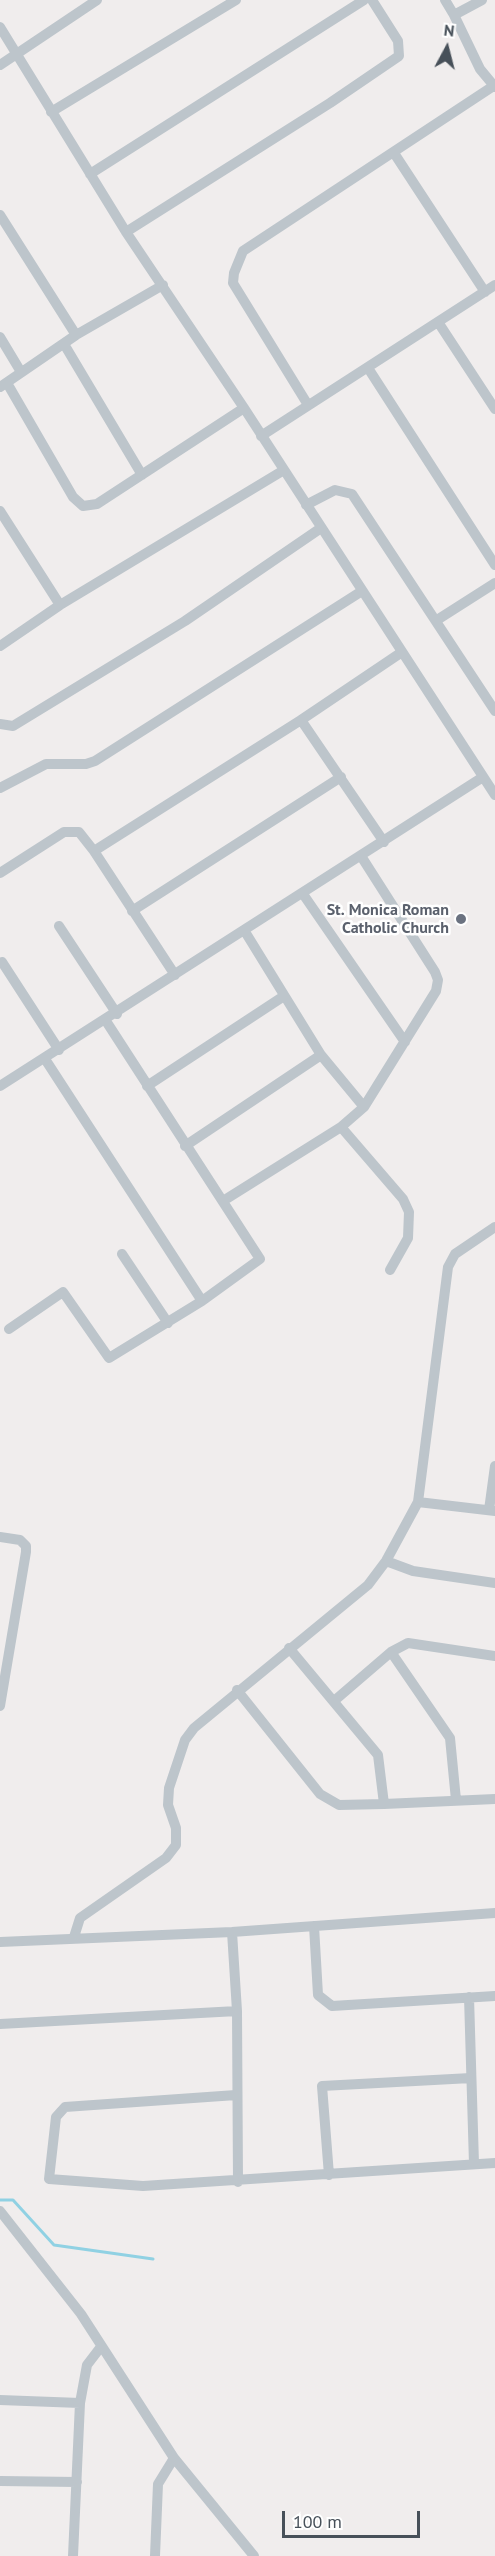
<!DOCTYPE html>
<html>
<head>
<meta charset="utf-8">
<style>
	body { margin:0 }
	#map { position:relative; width:495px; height:2556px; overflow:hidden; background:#f0eded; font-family:"PT Sans",sans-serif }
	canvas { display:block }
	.north { position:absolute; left:417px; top:18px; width:60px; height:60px; -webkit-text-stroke:4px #fff; paint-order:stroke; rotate:7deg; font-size:16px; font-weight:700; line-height:24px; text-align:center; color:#475059 }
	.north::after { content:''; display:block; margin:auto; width:21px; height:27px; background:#475059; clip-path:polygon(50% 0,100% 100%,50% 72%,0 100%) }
	.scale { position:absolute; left:282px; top:2511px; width:138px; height:27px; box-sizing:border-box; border:3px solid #475059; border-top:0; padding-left:8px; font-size:18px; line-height:21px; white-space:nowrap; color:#475059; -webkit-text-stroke:4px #fff; paint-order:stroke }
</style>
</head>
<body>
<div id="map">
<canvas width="495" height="2556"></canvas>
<div class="north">N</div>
<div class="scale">100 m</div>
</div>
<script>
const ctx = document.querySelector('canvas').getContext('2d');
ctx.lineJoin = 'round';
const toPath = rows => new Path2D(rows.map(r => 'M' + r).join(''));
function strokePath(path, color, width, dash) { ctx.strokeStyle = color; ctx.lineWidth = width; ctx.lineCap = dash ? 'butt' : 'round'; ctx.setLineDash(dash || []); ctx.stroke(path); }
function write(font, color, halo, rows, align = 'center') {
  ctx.font = font + ' "PT Sans",sans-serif'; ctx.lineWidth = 5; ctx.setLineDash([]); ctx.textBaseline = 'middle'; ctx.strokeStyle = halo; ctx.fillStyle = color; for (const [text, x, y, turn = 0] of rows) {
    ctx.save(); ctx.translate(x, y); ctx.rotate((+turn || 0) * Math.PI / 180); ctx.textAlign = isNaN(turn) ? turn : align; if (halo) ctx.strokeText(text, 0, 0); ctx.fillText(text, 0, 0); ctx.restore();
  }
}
strokePath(toPath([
	[0,2200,13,2200,54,2245,153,2259]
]), '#90d1e3', 3);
strokePath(toPath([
	[445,0,454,15],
	[482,0,454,15,480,69,495,87],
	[0,27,126,232,244,408,495,795],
	[0,65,97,0],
	[51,112,236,0],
	[394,153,485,292],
	[90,174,364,0],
	[0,215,76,335],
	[126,232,330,103,399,56,398,41,372,0],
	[438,322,495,409],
	[0,337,21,372],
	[64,344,142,475],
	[368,368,495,565],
	[7,383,73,497,83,506,97,504,244,408],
	[0,387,76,335,163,285],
	[308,405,233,283,234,273,243,251,495,85],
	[261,436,495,285],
	[306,505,335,490,352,494,495,711],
	[0,511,60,605],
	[437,620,495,583],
	[0,646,60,605,284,470],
	[301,720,384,842],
	[0,724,13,726,185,621,321,528],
	[0,788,46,764,86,764,95,761,362,591],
	[94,851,301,720,402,652],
	[0,873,64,832,79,832,94,851,175,975],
	[303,894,405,1042],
	[132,911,341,777],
	[59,926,117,1014],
	[244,930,321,1055,364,1107],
	[2,962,59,1050],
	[45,1059,202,1301,260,1259,106,1021],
	[0,1086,483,777],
	[147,1086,284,996],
	[341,1127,403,1199,409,1212,408,1238,390,1270],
	[185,1146,321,1055],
	[223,1201,341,1127,364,1107,436,991,438,980,435,972,361,856],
	[122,1254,168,1323],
	[9,1329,63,1292,109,1358,202,1301],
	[418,1502,495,1511],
	[489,1510,495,1466],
	[0,1537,20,1540,26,1546,26,1552,0,1706],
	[386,1561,413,1571,495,1583],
	[391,1652,450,1738,456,1800],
	[237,1690,320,1794,339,1805,384,1804,378,1755,289,1648],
	[334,1701,391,1652,408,1643,495,1656],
	[384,1804,495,1799],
	[314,1926,318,1995,332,2006,495,1996],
	[232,1932,237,2011,238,2182],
	[74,1937,80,1918,166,1858,176,1845,176,1828,168,1805,169,1788,185,1740,194,1728,368,1585,386,1561,418,1502,448,1267,455,1254,495,1227],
	[0,1942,232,1932,495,1913],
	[469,1997,474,2164],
	[0,2024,237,2011],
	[236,2095,65,2107,56,2117,49,2179,143,2186,495,2163],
	[329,2175,322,2086,471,2078],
	[0,2211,81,2314,174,2458,254,2556],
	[0,2400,80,2403],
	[0,2481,77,2482],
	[73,2556,80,2403,87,2365,100,2348],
	[155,2556,158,2484,174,2458]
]), '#bdc5cb', 10);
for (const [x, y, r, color] of [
	[461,919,6,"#6b7280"]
]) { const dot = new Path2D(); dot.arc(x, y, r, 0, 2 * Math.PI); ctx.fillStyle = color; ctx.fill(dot); strokePath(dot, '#fff', 2); }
write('bold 16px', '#5b616d', '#fff', [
	["St. Monica Roman",449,910],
	["Catholic Church",449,928]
], 'right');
</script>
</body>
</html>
